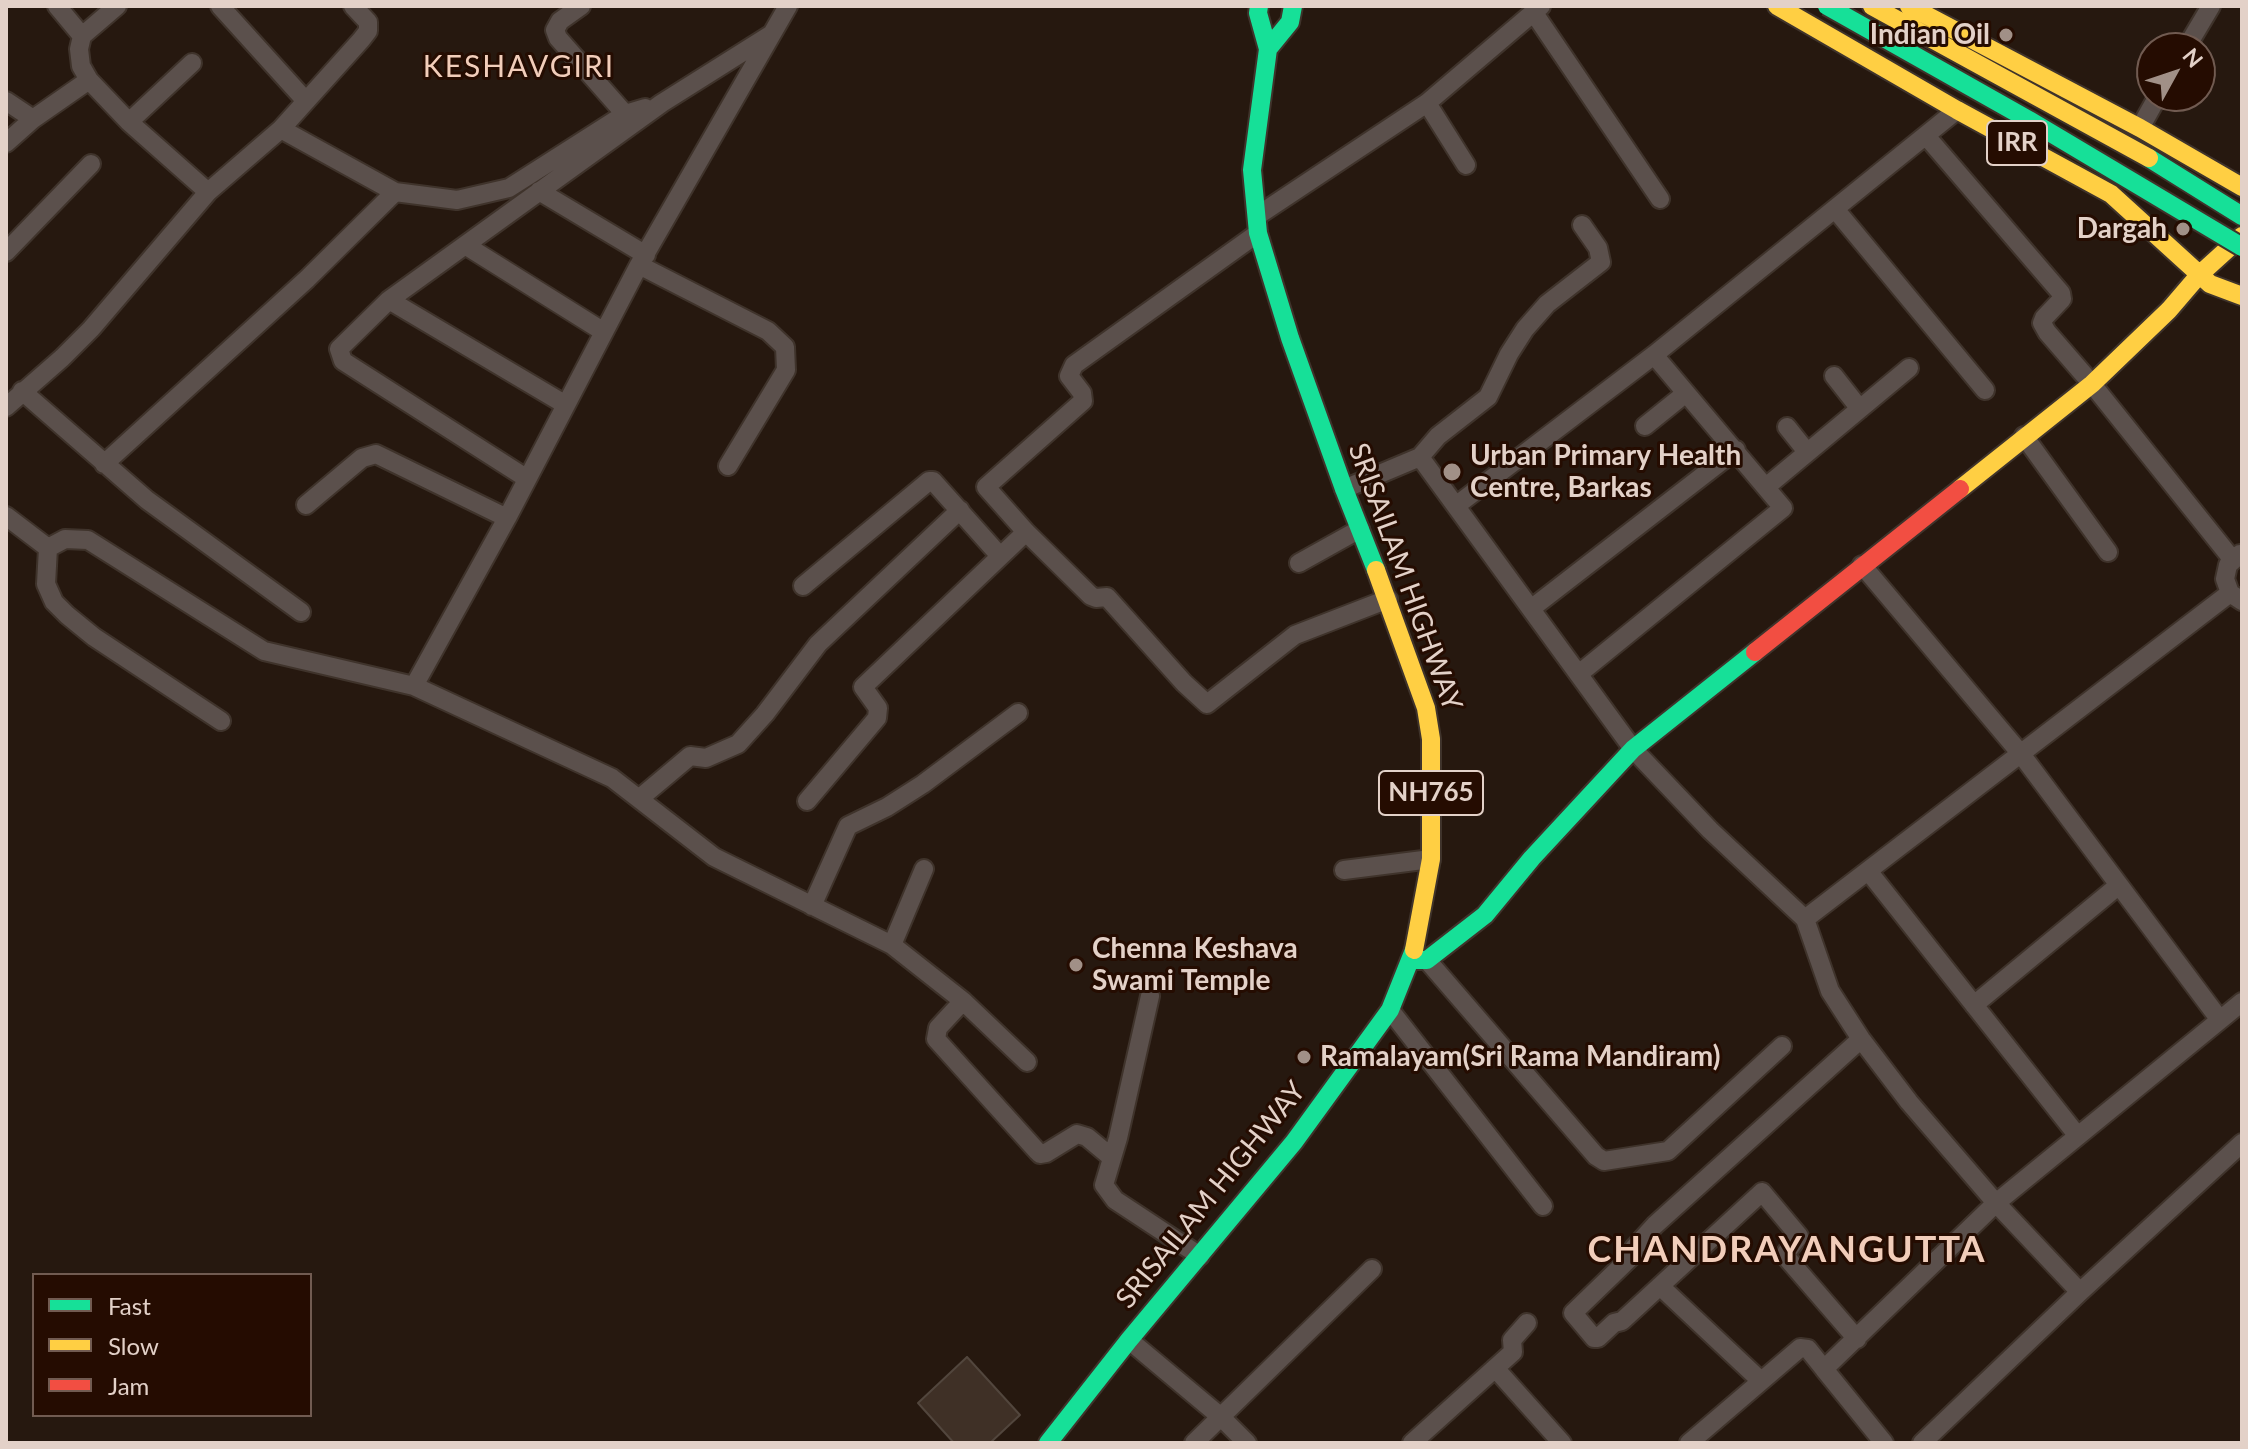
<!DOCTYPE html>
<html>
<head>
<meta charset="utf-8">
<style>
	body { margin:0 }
	#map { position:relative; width:2248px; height:1449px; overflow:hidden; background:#26180f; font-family:Lato,sans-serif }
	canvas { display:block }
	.frame { position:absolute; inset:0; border:8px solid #e3d1c8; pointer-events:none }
	.legend { position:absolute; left:32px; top:1273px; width:280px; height:144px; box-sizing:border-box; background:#250c01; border:2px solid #715b51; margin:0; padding:10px 14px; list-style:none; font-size:24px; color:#e3d1c8 }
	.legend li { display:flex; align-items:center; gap:16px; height:40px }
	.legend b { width:40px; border:2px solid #715b51 }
	.north { position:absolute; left:2136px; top:32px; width:80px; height:80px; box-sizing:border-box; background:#250c01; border:2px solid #715b51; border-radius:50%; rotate:50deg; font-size:22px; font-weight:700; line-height:32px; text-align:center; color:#e3d1c8 }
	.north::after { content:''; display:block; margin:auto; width:28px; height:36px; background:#a19087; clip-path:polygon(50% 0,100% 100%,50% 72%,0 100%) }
</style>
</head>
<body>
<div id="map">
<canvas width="2248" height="1449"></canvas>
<div class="frame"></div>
<ul class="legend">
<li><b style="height:10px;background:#16e098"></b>Fast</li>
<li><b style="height:10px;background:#ffcf43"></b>Slow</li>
<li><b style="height:10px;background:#f24e42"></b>Jam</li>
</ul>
<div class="north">N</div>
</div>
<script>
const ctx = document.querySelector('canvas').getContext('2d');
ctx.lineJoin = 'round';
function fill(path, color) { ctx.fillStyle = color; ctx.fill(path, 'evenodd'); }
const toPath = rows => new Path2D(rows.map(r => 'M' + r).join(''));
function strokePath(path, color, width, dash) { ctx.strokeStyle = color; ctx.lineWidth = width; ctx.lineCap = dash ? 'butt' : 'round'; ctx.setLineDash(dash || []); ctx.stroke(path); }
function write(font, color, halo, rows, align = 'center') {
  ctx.font = font + ' Lato,sans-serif'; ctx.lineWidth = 6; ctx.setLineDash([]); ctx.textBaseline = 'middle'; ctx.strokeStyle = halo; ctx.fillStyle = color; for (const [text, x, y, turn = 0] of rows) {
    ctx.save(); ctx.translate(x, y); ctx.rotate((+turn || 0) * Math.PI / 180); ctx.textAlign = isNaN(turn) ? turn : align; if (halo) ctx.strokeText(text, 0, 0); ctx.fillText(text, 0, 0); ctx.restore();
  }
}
const building = toPath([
	[967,1357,1020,1415,990,1443,954,1443,918,1403,967,1357]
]);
fill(building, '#3f3026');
strokePath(building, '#52463d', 2);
const street = toPath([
	[57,6,82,36],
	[117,6,82,36,79,49,81,66,89,80,129,122,208,192],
	[220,6,305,100],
	[581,6,560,21,555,30,558,38,625,114],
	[1534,13,1660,199],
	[2186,48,2211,6],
	[6,101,33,119],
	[1427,103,1466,165],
	[129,122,192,63],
	[2140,128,2158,96],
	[281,129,395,192,457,200,509,188,625,114,645,108],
	[1927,137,2061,293,2062,299,2044,318,2042,323,2047,332,2092,384,2232,559],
	[6,143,33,119,89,80],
	[539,191,646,255],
	[1835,209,1985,390],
	[1257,216,1427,103,1541,6],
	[1258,233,1074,365,1069,376,1082,393,1083,401,986,487,1026,532,1091,596,1096,598,1107,597,1184,683,1207,704,1295,635,1388,599],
	[465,245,604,332],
	[6,252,91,164],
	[639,265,768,331,785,347,786,370,728,466],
	[389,300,566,405],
	[1834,376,1860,409],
	[22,391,147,500,301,612],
	[6,407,62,358,91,329,208,192,281,129,361,40,368,31,368,22,353,6],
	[1645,426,1686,393],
	[1787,427,1807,452],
	[2024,436,2108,552],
	[1420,457,1438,436,1488,397,1509,354,1525,329,1547,304,1601,262,1598,248,1582,225],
	[104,464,307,279,395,192],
	[526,478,343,361,339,349,389,300,662,103,770,35],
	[1766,487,1909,368],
	[1344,489,1420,457,1633,749,1710,830,1805,919,1830,991,1861,1039,1909,1102,1996,1203,2080,1292],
	[306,505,362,458,376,454,507,518],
	[1457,505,1654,355,1957,110],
	[6,516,48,548],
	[48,548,65,539,88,540,264,651,414,686,612,778,714,857,892,945,963,1001,1027,1062],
	[48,548,46,584,54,602,67,615,94,637,221,721],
	[2240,554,2228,565,2225,579,2230,593,2242,601],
	[1299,563,1360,529],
	[1862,565,2021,754,2220,1020],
	[803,586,929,481,933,481,1000,556],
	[1532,608,1736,450],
	[1580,673,1783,508,1654,355],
	[414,686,507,518,639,265,788,6],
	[640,798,690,756,706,758,738,744,765,714,818,644,960,510],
	[807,801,877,718,878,708,863,687,1026,532],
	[1344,870,1431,859],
	[1869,872,2077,1135],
	[812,906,848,826,887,807,923,784,1018,713],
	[1805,919,2230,593],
	[892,945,924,869],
	[1427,960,1596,1156,1604,1161,1668,1151,1782,1046],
	[1150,996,1118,1138,1104,1185,1115,1200,1200,1256],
	[963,1001,938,1028,936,1039,1037,1151,1040,1154,1046,1153,1077,1134,1087,1137,1111,1157],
	[1974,1005,2119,885],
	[1390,1010,1543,1206],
	[1660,1286,1761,1381],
	[1857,1339,1787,1258,1786,1253,1799,1236,1762,1192,1622,1321,1614,1323,1598,1338,1594,1338,1573,1313,1633,1255,1634,1248,1655,1225,1861,1039],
	[1129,1340,1221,1417,1247,1443],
	[1495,1368,1562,1443],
	[1824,1369,1884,1443],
	[1194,1443,1372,1269],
	[1412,1443,1513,1352,1512,1340,1527,1323],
	[1689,1443,1800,1348,1808,1349,1824,1369,1996,1203,2242,1002],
	[1922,1443,2080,1292,2242,1143]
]);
const fast = toPath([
	[1259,6,1258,13,1268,49,1252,170,1258,233,1290,338,1344,489,1376,570],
	[1268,49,1290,22,1293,6],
	[2149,158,2242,216],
	[1412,960,1427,960,1485,915,1532,858,1633,749,1755,652],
	[1048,1443,1129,1340,1294,1142,1390,1010,1414,950]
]);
const slow = toPath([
	[1777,6,1957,110,2111,194,2210,284,2242,296],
	[1872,6,2149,158],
	[1909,6,2140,128,2242,187],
	[1960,489,2092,384,2169,310,2199,275,2242,236],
	[1376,570,1426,708,1431,739,1431,859,1414,950]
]);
const jam = toPath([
	[1755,652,1960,489]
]);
strokePath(street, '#3f332b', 22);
strokePath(fast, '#3f332b', 22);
strokePath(slow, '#3f332b', 22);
strokePath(jam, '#3f332b', 22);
strokePath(street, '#5b504c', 18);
strokePath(fast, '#16e098', 18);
strokePath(slow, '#ffcf43', 18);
strokePath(jam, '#f24e42', 18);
const fastBridge = toPath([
	[1827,6,2029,120,2242,247]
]);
strokePath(fastBridge, '#3f332b', 22, []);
strokePath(fastBridge, '#16e098', 18);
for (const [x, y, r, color] of [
	[2006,35,8,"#a19087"],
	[2183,229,8,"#a19087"],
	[1452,472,10,"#a19087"],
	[1076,965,8,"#a19087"],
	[1304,1057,8,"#a19087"]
]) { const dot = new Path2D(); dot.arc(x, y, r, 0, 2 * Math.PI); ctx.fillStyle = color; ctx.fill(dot); strokePath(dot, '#250c01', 3); }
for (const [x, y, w] of [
	[2017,143,60],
	[1431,793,104]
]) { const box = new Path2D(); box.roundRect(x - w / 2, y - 22, w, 44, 6); ctx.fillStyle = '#250c01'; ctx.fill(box); strokePath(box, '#e3d1c8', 2); }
write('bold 26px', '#e3d1c8', null, [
	["IRR",2017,143],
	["NH765",1431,793]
]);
write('bold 28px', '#e3d1c8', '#250c01', [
	["Indian Oil",1990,35,"right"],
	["Dargah",2167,229,"right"],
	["Urban Primary Health",1470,456],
	["Centre, Barkas",1470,488],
	["Chenna Keshava",1092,949],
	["Swami Temple",1092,981],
	["Ramalayam(Sri Rama Mandiram)",1320,1057]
], 'left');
write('28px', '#e3d1c8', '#250c01', [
	["SRISAILAM HIGHWAY",1405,577,70],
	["SRISAILAM HIGHWAY",1211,1195,-51]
]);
ctx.letterSpacing = '2px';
write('30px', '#f1cdba', '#250c01', [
	["KESHAVGIRI",519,67]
]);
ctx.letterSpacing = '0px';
ctx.letterSpacing = '2px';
write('bold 36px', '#f1cdba', '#250c01', [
	["CHANDRAYANGUTTA",1787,1250]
]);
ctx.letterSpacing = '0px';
</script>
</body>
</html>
